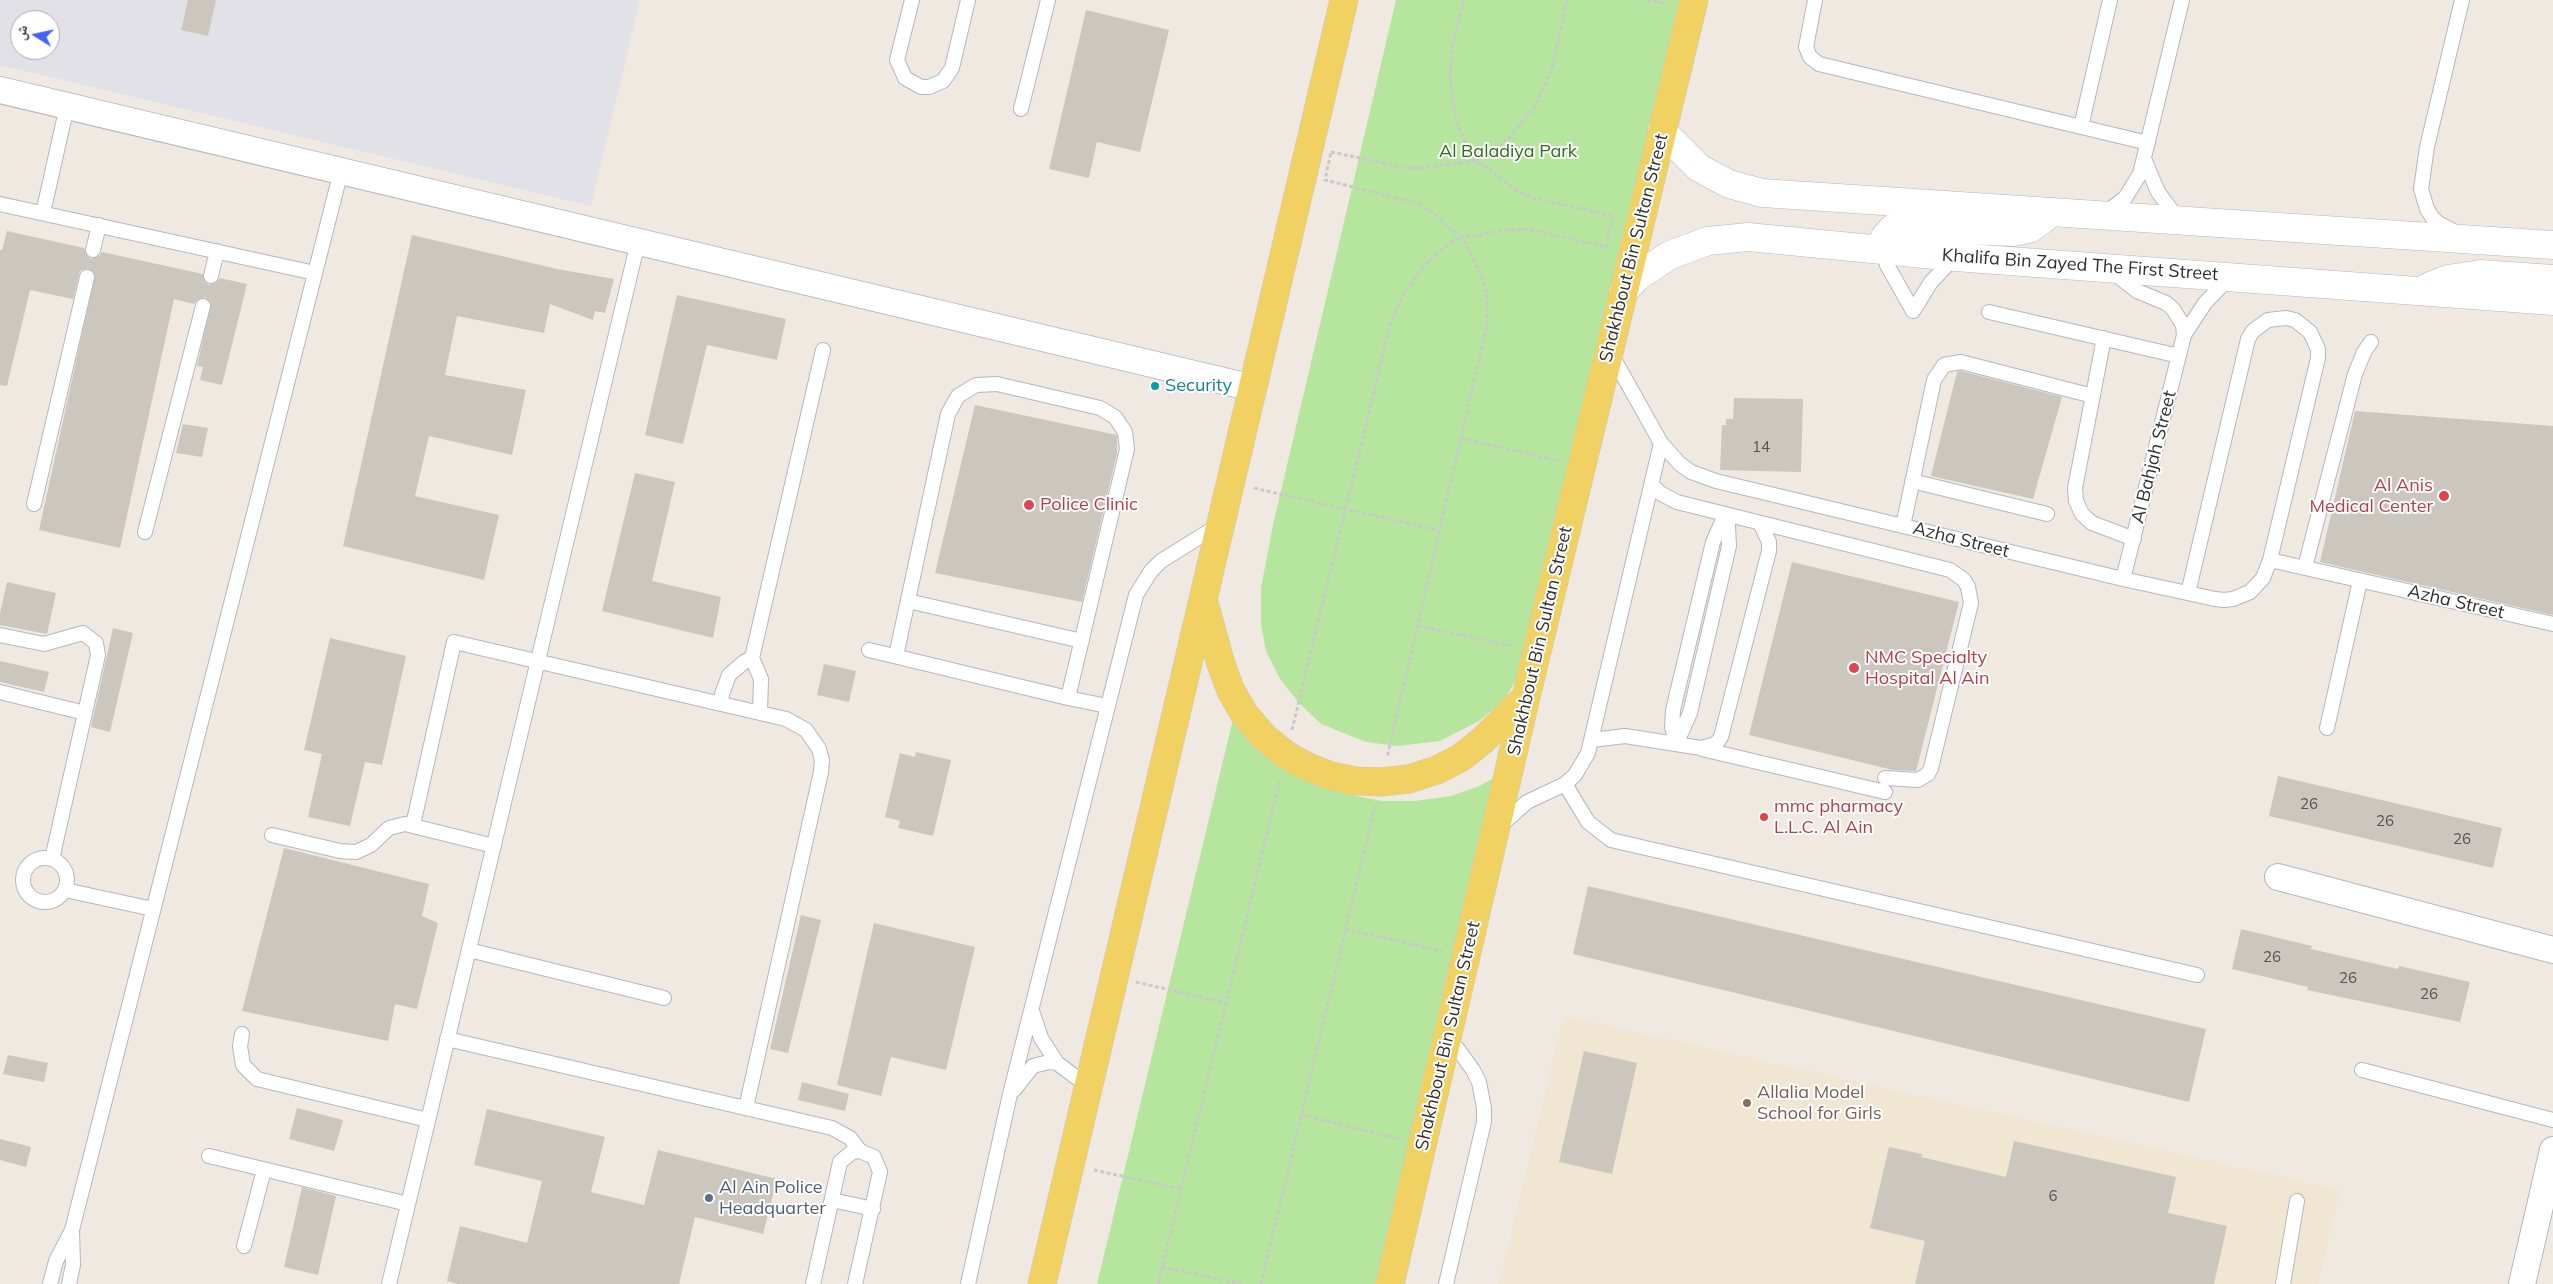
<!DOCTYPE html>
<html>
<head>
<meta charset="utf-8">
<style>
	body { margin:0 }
	#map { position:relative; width:2553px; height:1284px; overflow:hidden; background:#efe9e1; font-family:Mulish,"Noto Naskh Arabic",sans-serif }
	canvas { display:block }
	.north { position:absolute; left:10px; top:10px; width:50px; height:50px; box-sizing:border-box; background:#fff; border:1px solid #ababab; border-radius:50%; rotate:280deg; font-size:14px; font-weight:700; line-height:20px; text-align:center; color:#2e2e2e }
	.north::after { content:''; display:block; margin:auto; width:18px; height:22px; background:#4264fb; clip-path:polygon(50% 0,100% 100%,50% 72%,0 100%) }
</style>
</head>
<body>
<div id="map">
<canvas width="2553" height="1284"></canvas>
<div class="north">ش</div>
</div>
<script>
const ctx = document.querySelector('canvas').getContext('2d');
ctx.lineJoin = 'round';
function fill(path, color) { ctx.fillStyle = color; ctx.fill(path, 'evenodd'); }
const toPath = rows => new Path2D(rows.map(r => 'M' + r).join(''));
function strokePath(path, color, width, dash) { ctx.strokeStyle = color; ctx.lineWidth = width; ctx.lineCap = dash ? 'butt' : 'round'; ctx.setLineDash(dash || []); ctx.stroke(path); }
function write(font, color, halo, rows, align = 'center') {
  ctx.font = font + ' Mulish,sans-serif'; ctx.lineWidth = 4; ctx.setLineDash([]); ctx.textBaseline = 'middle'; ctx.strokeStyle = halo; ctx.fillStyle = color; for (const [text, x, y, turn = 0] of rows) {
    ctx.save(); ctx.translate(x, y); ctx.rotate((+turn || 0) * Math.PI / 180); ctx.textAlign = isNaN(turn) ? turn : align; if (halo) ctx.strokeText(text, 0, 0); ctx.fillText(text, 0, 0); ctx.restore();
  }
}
fill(toPath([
	[0,0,640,0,591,206,0,65],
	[20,20,50,20,50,50,20,50]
]), '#e3e1e8');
fill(toPath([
	[1564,1016,2340,1190,2318,1284,1499,1284]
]), '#f0e6d1');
fill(toPath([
	[1396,0,1693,0,1519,674,1505,699,1479,721,1440,741,1397,746,1366,742,1321,724,1300,704,1280,679,1266,651,1261,624,1261,588,1273,525],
	[1235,711,1323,783,1356,796,1382,801,1415,801,1451,796,1477,787,1502,774,1384,1284,1097,1284]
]), '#b6e59e');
fill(toPath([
	[188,0,216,0,208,36,181,30],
	[1086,10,1169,30,1140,152,1097,142,1089,178,1049,169],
	[7,231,84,248,87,256,91,259,99,256,102,252,203,274,205,282,209,285,217,282,220,278,247,284,222,385,200,380,203,367,197,366,211,303,205,297,197,300,194,304,174,299,120,548,39,530,95,275,88,268,80,271,73,299,30,290,7,386,0,385,0,250,2,250],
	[412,235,557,269,614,279,605,313,595,311,593,320,550,304,544,333,457,316,445,375,526,390,512,455,429,436,415,496,499,515,484,580,343,546],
	[677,295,786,319,777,360,707,345,683,444,645,435],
	[1961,371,2062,397,2033,499,1931,476,1957,372],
	[1734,398,1803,399,1801,472,1720,470,1722,425,1726,425,1726,419,1733,419],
	[975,405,1117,435,1117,453,1082,602,935,573],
	[2355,411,2553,426,2553,615,2320,562],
	[183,424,208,428,202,457,176,453],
	[635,473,675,482,652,581,721,597,713,638,602,611],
	[1792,562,1959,602,1916,771,1893,770,1749,735],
	[7,582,56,593,47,634,0,625,0,613],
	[113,628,133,633,110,732,91,727],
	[330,638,406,656,382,765,365,762,350,826,308,817,322,754,304,750],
	[0,661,49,672,44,692,0,682],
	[824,664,856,671,849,702,817,695],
	[916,752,951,760,933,836,898,828,900,821,885,817,900,753,915,757],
	[2278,776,2502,828,2493,868,2269,816],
	[284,848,429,884,422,916,438,923,417,1009,395,1004,388,1041,242,1011],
	[1588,886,2206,1029,2189,1102,1573,954],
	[801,915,821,920,788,1053,770,1049],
	[874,923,975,947,946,1070,891,1057,881,1096,837,1085],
	[2241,929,2312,946,2311,949,2398,969,2399,966,2470,982,2460,1022,2307,990,2308,987,2232,969],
	[1584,1051,1637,1063,1612,1174,1559,1162],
	[8,1055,48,1063,44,1082,3,1074],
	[802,1082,849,1094,845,1111,798,1100],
	[297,1108,343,1120,334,1151,289,1139],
	[487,1109,605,1137,591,1192,644,1205,658,1150,777,1179,763,1234,695,1217,679,1284,458,1284,447,1281,460,1226,527,1243,542,1181,474,1165],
	[0,1139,31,1147,26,1167,0,1160],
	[2014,1141,2176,1177,2168,1213,2227,1226,2214,1284,1915,1284,1925,1241,1870,1228,1889,1147,1922,1154,1921,1157,2006,1177],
	[302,1187,336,1196,318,1275,284,1267]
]), '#cbc7bf');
const lane = toPath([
	[912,0,897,60,905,78,921,87,929,87,943,81,952,68,968,0],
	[1815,0,1806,47,1810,57,1819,64,2148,143],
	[1021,109,1048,0],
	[2081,127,2110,0],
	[2145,161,2158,192,2178,219],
	[0,204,315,273],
	[43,213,67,106],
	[2105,213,2125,198,2140,174,2182,0],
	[2455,232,2438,223,2432,217,2427,209,2421,189,2427,147,2462,0],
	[93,250,99,225],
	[1882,250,1887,265,1913,311],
	[2111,271,2137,291,2166,303,2173,309,2183,325,2184,335],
	[211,276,217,251],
	[1913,311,1931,282,1955,257],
	[1989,312,2179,356],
	[2104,338,2075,488,2076,501,2082,514,2092,523,2134,539],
	[1610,352,1661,443,1680,464,1691,472,1716,481,2123,579,2215,599,2224,600,2233,599,2250,592,2263,578,2270,560,2318,358,2318,349,2310,332,2295,320,2286,318,2268,320,2253,331,2248,339,2188,593],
	[1912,481,2047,514],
	[1653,486,1660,493,1677,502,1950,570,1964,580,1968,587,1971,603,1931,768,1928,774,1918,780,1885,778],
	[34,504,87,277],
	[1903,526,1934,380,1944,365,1961,362,2093,396],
	[145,532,203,306],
	[2270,560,2553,624],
	[2305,567,2355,374,2364,352,2371,342],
	[2123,579,2184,335,2205,303,2229,278],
	[908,601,1082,641],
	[0,635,44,644,83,633,96,643,98,655,85,713,0,692],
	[869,650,1068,698,1127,449,1125,432,1115,417,1100,408,997,384,976,385,958,396,948,414,896,656],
	[1068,698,1107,706],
	[721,704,722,694,729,675,744,662,752,658],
	[760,713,761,679,752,658,823,350],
	[2327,728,2360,581],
	[1592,740,1625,736,1701,748,1716,744,1721,737,1769,551,1769,542,1760,523],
	[1676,744,1672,727,1673,710,1713,542,1725,515],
	[1676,744,1690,713,1729,546,1728,525,1725,515],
	[1702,749,1885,792],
	[1565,784,1588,822,1611,840,2197,975],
	[413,825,454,642,786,719,806,730,819,749,822,760,821,772,746,1108],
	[1500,826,1527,802,1565,784,1575,775,1588,753,1661,443],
	[272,835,340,851,356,852,371,845,389,828,405,824,494,846],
	'23 880a22 22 0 1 1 44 0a22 22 0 1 1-44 0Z',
	[52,859,85,713],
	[65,890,153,909],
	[469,950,664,998],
	[1032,1011,1041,1038,1057,1063],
	[242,1034,240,1046,243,1065,257,1079,428,1120],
	[447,1039,832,1128,850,1138,860,1151],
	[2362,1070,2553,1120],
	[1014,1090,1033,1066,1049,1062,1057,1063,1089,1087],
	[209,1156,408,1204],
	[832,1200,873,1209],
	[244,1246,264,1170],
	[50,1284,56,1261,72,1230,341,171],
	[69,1284,73,1265,72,1230],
	[389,1284,638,242],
	[813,1284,840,1162,852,1152,860,1151,874,1157,880,1172,855,1284],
	[968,1284,1010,1094,1136,595,1151,571,1161,561,1219,525],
	[1446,1284,1484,1122,1484,1108,1479,1082,1473,1070,1457,1048,1447,1040],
	[2283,1284,2297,1201]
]);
const street = toPath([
	[0,90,1253,388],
	[2278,877,2553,950],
	[2522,1284,2553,1150]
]);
const secondary = toPath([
	[1662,131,1699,168,1729,184,1762,193,2553,245],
	[1882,250,1885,237,1893,228,1899,227,2013,232,2031,228,2052,212],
	[2428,287,2448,279,2481,274,2553,279],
	[1623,292,1637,277,1670,255,1708,241,1748,237,1955,257,2553,301]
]);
const primary = toPath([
	[1204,603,1221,664,1231,691,1245,715,1264,737,1286,755,1308,767,1331,776,1356,781,1381,782,1409,779,1437,770,1462,757,1484,739,1526,697],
	[1042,1284,1344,0],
	[1390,1284,1526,697,1694,0]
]);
strokePath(lane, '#b4b7c1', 16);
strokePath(street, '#b4b7c1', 28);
strokePath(secondary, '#b4b7c1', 29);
strokePath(primary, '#c9c9c9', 29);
strokePath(toPath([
	[1464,0,1452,47,1450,81,1456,121,1474,161,1496,149,1510,137,1534,108,1552,69,1567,0],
	[1647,0,1668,4],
	[1331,152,1412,169,1474,161,1488,168,1517,191,1530,197,1613,216,1606,247,1529,229,1502,230,1476,236,1462,236,1454,232,1433,213,1417,203,1325,180,1331,152],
	[1462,438,1558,461],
	[1254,488,1441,531],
	[1418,626,1513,646],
	[1292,730,1391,321,1404,293,1422,268,1445,247,1462,236,1483,280,1487,295,1487,325,1387,758],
	[1345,929,1442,951],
	[1136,982,1226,1003],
	[1301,1115,1400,1139],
	[1094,1170,1181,1189],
	[1162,1267,1242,1284],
	[1158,1284,1280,780],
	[1261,1284,1375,806]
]), '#c9c9c9', 3, [4, 2.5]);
strokePath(lane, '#fff', 14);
strokePath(street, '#fff', 26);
strokePath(secondary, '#fff', 28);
strokePath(primary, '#f2d163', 28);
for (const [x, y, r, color] of [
	[1155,386,5,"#0f9aa8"],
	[2444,496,6,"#e0444e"],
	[1029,505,6,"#e0444e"],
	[1854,668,6,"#e0444e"],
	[1764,817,5,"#e0444e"],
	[1747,1103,5,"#8d6e63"],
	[709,1198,5,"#5c6f8a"]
]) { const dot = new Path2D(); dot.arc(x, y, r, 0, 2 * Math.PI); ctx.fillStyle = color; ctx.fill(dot); strokePath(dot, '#fff', 2); }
write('15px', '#555452', null, [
	["14",1761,447],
	["26",2309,804],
	["26",2385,821],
	["26",2462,839],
	["26",2272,957],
	["26",2348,978],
	["26",2429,994],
	["6",2053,1196]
]);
write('18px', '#2c6e1b', '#fff', [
	["Al Baladiya Park",1508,152]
]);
write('18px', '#2e2e2e', '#fff', [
	["Shakhbout Bin Sultan Street",1634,248,-76],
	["Khalifa Bin Zayed The First Street",2080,265,4],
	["Al Bahjah Street",2154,457,-76],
	["Azha Street",1961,540,14],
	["Azha Street",2456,602,13],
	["Shakhbout Bin Sultan Street",1540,641,-77],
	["Shakhbout Bin Sultan Street",1448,1036,-77]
]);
write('18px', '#0d838f', '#fff', [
	["Security",1165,386]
], 'left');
write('18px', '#be3a42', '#fff', [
	["Al Anis",2433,486,"right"],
	["Medical Center",2433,507,"right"],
	["Police Clinic",1040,505],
	["NMC Specialty",1865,658],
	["Hospital Al Ain",1865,679],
	["mmc pharmacy",1774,807],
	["L.L.C. Al Ain",1774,828]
], 'left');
write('18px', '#785e54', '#fff', [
	["Allalia Model",1757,1093],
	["School for Girls",1757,1114]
], 'left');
write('18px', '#4e5e75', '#fff', [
	["Al Ain Police",719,1188],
	["Headquarter",719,1209]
], 'left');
</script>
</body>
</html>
